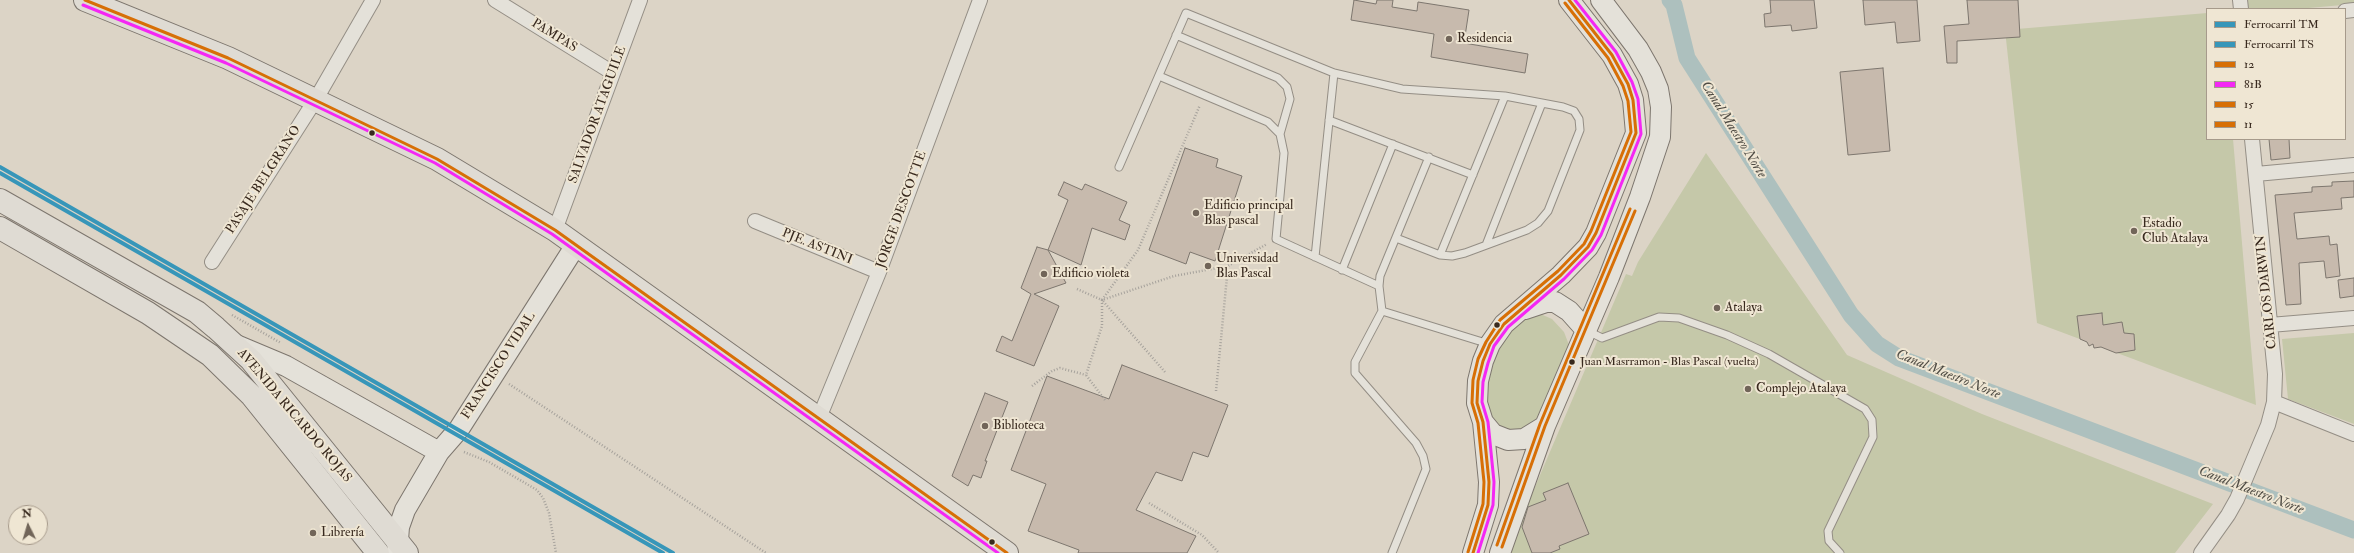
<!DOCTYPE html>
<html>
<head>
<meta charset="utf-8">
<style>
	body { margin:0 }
	#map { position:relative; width:2354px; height:553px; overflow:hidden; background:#dcd4c6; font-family:"IM FELL Double Pica",serif }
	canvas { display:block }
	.legend { position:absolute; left:2206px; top:8px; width:140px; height:132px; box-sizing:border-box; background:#efe6d3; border:1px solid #a69a8b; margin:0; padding:5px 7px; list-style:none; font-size:12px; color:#38291e }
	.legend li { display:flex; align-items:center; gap:8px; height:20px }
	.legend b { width:20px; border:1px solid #a69a8b }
	.north { position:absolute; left:8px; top:505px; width:40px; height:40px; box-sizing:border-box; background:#efe6d3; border:1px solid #a69a8b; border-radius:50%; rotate:355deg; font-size:11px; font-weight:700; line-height:16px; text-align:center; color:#38291e }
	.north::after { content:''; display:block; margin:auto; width:14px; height:18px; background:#716559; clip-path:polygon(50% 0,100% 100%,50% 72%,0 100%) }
</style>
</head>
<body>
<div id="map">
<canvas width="2354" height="553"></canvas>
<ul class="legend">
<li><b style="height:5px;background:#3796b9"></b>Ferrocarril TM</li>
<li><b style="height:5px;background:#3796b9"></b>Ferrocarril TS</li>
<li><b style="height:5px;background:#d76f06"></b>12</li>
<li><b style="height:5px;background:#f427f4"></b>81B</li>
<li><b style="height:5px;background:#d76f06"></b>15</li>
<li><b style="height:5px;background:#d76f06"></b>11</li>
</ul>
<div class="north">N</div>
</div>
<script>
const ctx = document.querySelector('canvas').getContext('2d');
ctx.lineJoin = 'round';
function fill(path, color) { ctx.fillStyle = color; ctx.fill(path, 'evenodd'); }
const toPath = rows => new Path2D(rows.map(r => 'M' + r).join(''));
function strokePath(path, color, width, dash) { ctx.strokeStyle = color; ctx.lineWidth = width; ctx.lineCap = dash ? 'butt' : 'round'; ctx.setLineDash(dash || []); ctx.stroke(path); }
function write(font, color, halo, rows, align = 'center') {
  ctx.font = font + ' "IM FELL Double Pica",serif'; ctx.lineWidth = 4; ctx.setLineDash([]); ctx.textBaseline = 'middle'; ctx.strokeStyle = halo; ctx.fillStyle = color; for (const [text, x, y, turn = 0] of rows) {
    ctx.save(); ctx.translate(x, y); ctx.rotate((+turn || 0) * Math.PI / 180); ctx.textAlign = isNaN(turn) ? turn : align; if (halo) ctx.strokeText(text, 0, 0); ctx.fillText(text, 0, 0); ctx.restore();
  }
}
fill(toPath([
	[2246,0,2354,0,2354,4,2297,9,2247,9],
	[2207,13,2207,139,2233,139,2256,405,2037,323,2005,30],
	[1706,153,1847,355,1982,414,2213,504,2175,553,1512,553,1511,543,1626,274,1632,276,1638,262],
	[1538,313,1552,319,1564,332,1569,345,1566,356,1532,432,1496,430,1485,405,1489,372,1497,350,1512,324],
	[2354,333,2354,424,2288,399,2282,339]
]), '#c5c8a9');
strokePath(toPath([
	[1670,0,1674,5,1687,58,1851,315,1877,344,1899,358,2354,530]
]), '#adc0be', 17);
const building = toPath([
	[1354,0,1376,4,1377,0,1393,0,1392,7,1417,11,1418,2,1469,10,1464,43,1528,54,1525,73,1431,57,1434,34,1351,20,1354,0],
	[1770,0,1814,0,1817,28,1792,31,1791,25,1765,27,1764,14,1771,13,1770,0],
	[1863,0,1917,0,1920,41,1897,43,1895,22,1865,25,1863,0],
	[1967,0,2018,0,2020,37,1957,41,1957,63,1947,63,1944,26,1969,24,1967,0],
	[1883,68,1890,151,1848,155,1840,72,1883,68],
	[2269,139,2289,139,2290,158,2271,160,2269,139],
	[1185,148,1218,159,1216,167,1242,176,1215,261,1190,252,1186,264,1149,250,1185,148],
	[2354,181,2354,197,2341,198,2342,209,2294,213,2297,239,2329,236,2330,245,2337,244,2340,276,2326,278,2324,261,2299,263,2301,304,2286,305,2275,195,2312,192,2312,187,2332,186,2332,182,2354,181],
	[1064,182,1082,190,1085,184,1127,202,1119,220,1130,225,1125,240,1092,228,1081,265,1048,250,1068,200,1058,195,1064,182],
	[1037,247,1048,250,1066,283,1034,294,1059,306,1034,366,996,351,1002,336,1012,341,1031,294,1021,288,1037,247],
	[2354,278,2354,296,2340,298,2338,280,2354,278],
	[2102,313,2103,325,2122,322,2124,333,2134,334,2135,350,2116,353,2101,347,2094,348,2093,344,2089,346,2087,342,2080,339,2077,316,2102,313],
	[1122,365,1228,405,1208,457,1193,452,1182,481,1156,472,1136,510,1196,536,1187,553,1078,553,1079,550,1028,531,1046,484,1011,470,1047,376,1109,399,1122,365],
	[985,393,1008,402,985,461,987,461,981,478,973,475,968,486,952,476,985,393],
	[1568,483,1589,534,1559,546,1560,549,1550,553,1532,553,1522,527,1528,507,1546,500,1543,493,1568,483]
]);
fill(building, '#c7baad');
strokePath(building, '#7d766e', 1);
const service = toPath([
	[1176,35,1278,78,1287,87,1290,99,1280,134],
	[1159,76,1268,122,1280,134,1284,153,1276,239,1379,286],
	[1329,120,1473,175],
	[1119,167,1186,13,1334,73,1402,89,1505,96,1563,107,1574,111,1579,119,1580,130,1548,211,1538,223,1527,230,1465,253,1452,256,1440,255,1396,238],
	[1486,245,1542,103],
	[1440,255,1505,96],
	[1315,257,1334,73],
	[1342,270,1393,144],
	[1382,311,1489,344],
	[1588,331,1602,338,1659,317,1679,318,1727,335,1769,354,1865,409,1872,420,1873,437,1828,531,1829,541,1840,553],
	[1392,553,1426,469,1423,456,1416,443,1355,373,1355,362,1382,311,1379,286,1380,276,1429,157]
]);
const minor = toPath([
	[495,0,613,73],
	[2240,0,2241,9],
	[2345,11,2354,10],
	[2256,174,2354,165],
	[755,221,879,272],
	[555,230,640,0],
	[212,262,316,99,373,0],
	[2270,325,2354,318],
	[2274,402,2354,434],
	[819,418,879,272,980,0],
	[2201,553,2228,515,2237,499,2268,425,2274,402,2275,374,2252,139]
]);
const secondary = toPath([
	[1525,309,1546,302,1555,302,1569,311,1586,330],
	[236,345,286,366,439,452],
	[1483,422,1493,434,1508,440,1524,439,1545,426],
	[397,553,399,527,405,510,439,452,459,429,576,245],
	[1473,553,1488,505,1489,482,1483,422,1477,403,1478,381,1483,361,1490,344,1504,324,1561,275,1588,247,1596,233,1636,133,1633,100,1628,84,1612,55,1569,0],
	[1500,553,1545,426,1609,277,1640,197,1660,137,1661,107,1658,89,1651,72,1638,49,1601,0]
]);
const primary = toPath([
	[85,0,228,58,437,159,555,230,1007,553],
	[0,200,197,312,216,328,251,360,407,553],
	[0,228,148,313,210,355,252,396,378,553]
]);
strokePath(service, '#948e85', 9);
strokePath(minor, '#948e85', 16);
strokePath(secondary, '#7d766e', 22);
strokePath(primary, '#7d766e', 24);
strokePath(toPath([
	[1077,289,1102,300],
	[232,315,281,343],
	[1165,372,1102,300,1138,250,1200,105],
	[509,384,766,553],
	[1032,386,1052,371,1060,368,1086,375],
	[1216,391,1228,266],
	[1105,400,1086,375,1102,326,1102,300,1174,276,1228,266,1267,244],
	[464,452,489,462,537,490,543,498,549,513,556,553],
	[1149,503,1202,535,1219,553]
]), '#a6a29c', 2.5, [1, 2]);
strokePath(service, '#e4e1d9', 7);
strokePath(minor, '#e4e1d9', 14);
strokePath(secondary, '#e4e1d9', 20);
strokePath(primary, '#dfdbd3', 22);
strokePath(toPath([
	[85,0,228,58,437,159,555,230,1007,553]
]), '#d76f06', 3);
strokePath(toPath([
	[83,5,226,63,435,163,552,234,998,553],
	[1478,553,1493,505,1494,482,1488,422,1482,402,1483,382,1488,363,1494,346,1508,327,1564,279,1592,250,1601,235,1641,134,1638,99,1632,82,1616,52,1575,0]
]), '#f427f4', 3);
strokePath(toPath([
	[1502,547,1545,426,1635,211],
	[1473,553,1488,505,1489,482,1483,422,1477,403,1478,381,1483,361,1490,344,1504,324,1561,275,1588,247,1596,233,1636,133,1633,100,1628,84,1612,55,1569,0]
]), '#d76f06', 3);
strokePath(toPath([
	[1497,545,1540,424,1630,209],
	[1468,552,1483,504,1484,482,1478,423,1472,403,1473,380,1478,359,1486,342,1500,320,1558,271,1584,244,1591,231,1631,132,1628,101,1623,86,1608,58,1565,3]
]), '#d76f06', 3);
strokePath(toPath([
	[0,167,673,553]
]), '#3796b9', 4);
strokePath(toPath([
	[0,173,663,553]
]), '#3796b9', 4);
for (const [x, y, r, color] of [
	[1449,39,4,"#716559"],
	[372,133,3.5,"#38291e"],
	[1196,213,4,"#716559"],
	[2134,231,4,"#716559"],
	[1208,266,4,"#716559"],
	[1044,274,4,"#716559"],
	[1717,308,4,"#716559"],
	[1497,325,3.5,"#38291e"],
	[1572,362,3.5,"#38291e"],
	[1748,389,4,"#716559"],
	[985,426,4,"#716559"],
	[313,533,4,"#716559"],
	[992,542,3.5,"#38291e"]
]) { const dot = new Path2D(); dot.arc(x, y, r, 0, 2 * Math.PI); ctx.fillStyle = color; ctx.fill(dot); strokePath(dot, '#efe6d3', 1.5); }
write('12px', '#38291e', '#efe6d3', [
	["Juan Masrramon - Blas Pascal (vuelta)",1580,362]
], 'left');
write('13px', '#38291e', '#efe6d3', [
	["PAMPAS",554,36,32],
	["SALVADOR ATAGUILE",598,115,-70],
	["PASAJE BELGRANO",264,180,-57],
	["JORGE DESCOTTE",902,210,-70],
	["PJE. ASTINI",817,247,22],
	["CARLOS DARWIN",2267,292,-96],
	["FRANCISCO VIDAL",499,366,-57],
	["AVENIDA RICARDO ROJAS",294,416,50]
]);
write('13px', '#38291e', '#efe6d3', [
	["Residencia",1457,39],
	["Edificio principal",1204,206],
	["Blas pascal",1204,221],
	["Estadio",2142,224],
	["Club Atalaya",2142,239],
	["Universidad",1216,259],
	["Blas Pascal",1216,274],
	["Edificio violeta",1052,274],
	["Atalaya",1725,308],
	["Complejo Atalaya",1756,389],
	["Biblioteca",993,426],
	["Librería",321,533]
], 'left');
write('italic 14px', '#504d45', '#efe6d3', [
	["Canal Maestro Norte",1733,130,58],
	["Canal Maestro Norte",1948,375,22],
	["Canal Maestro Norte",2251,491,21]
]);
</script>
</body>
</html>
